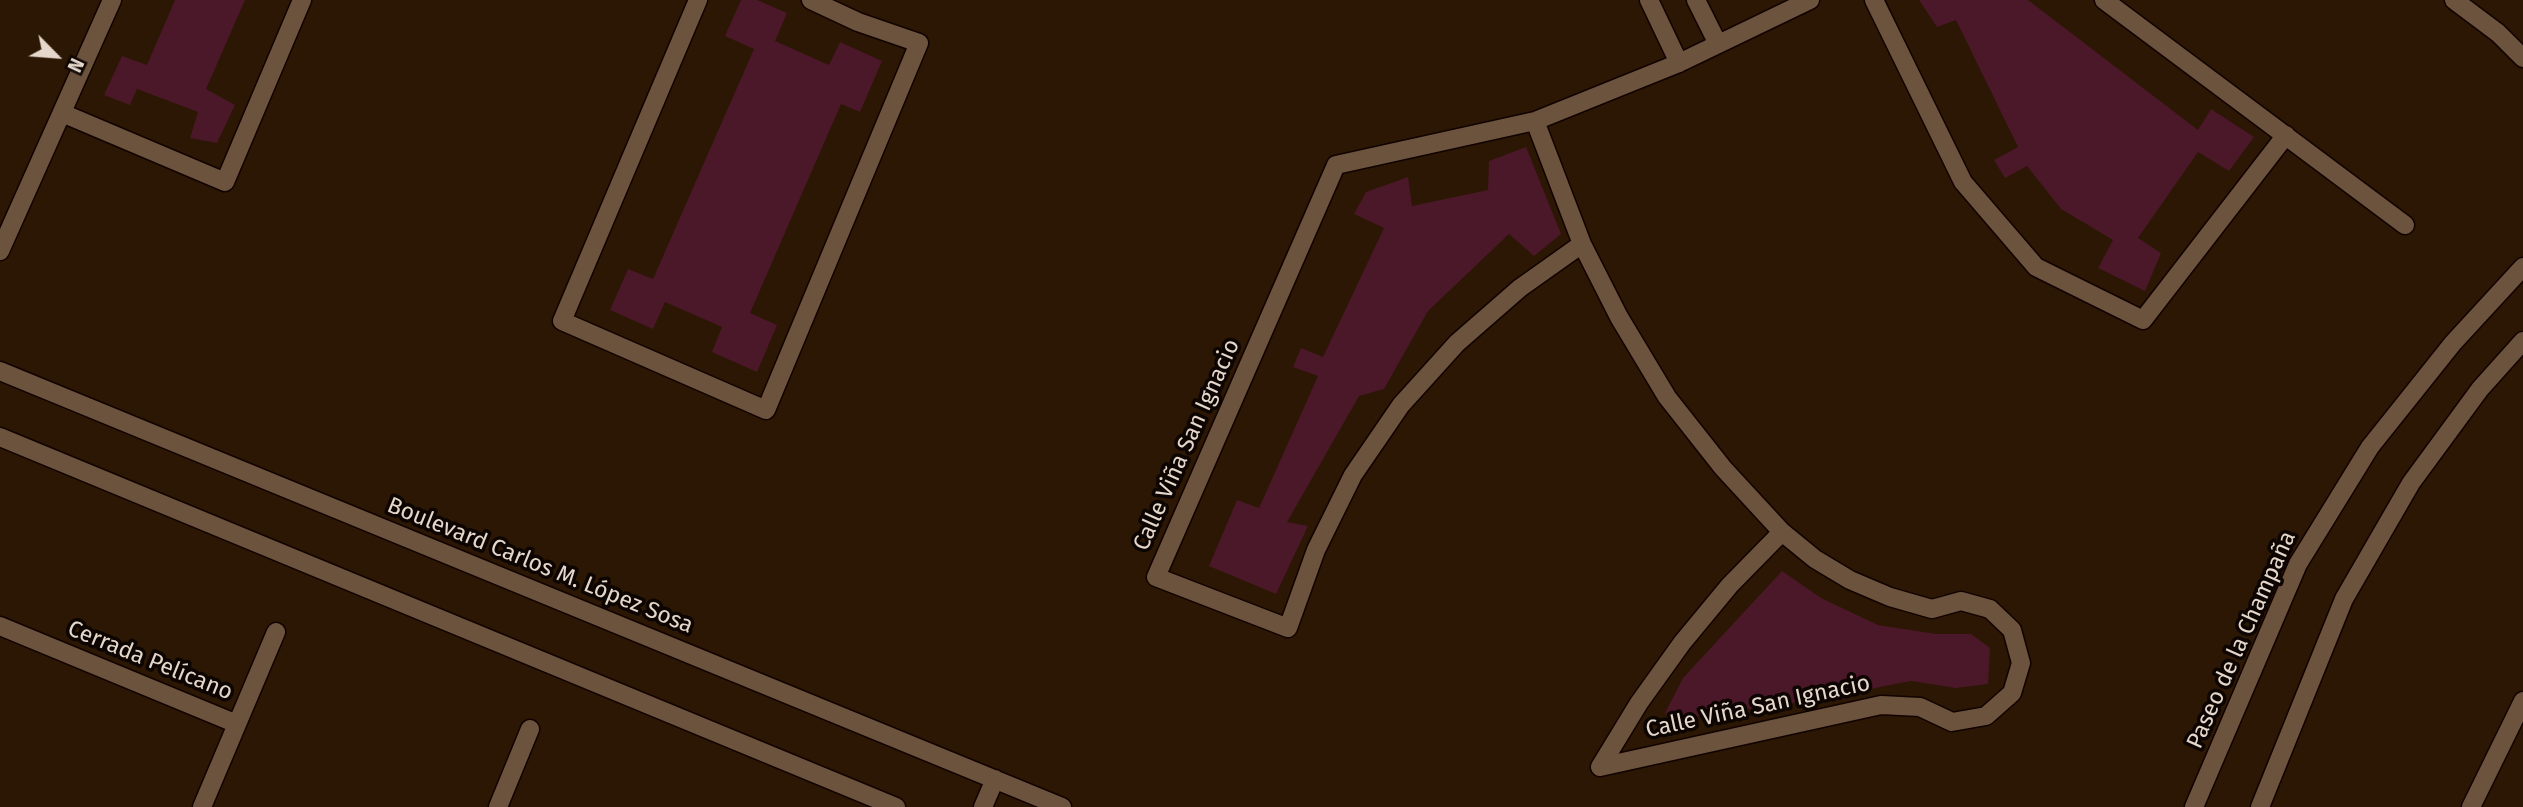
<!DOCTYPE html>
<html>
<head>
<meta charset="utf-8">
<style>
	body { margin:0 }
	#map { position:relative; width:2523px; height:807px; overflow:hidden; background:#2b1703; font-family:"Fira Sans",sans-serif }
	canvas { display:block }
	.north { position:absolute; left:21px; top:21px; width:70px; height:70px; -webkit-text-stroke:5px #0d0501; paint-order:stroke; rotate:115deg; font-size:19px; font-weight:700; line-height:28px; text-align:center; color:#e5d7cb }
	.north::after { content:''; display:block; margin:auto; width:24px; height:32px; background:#e5d7cb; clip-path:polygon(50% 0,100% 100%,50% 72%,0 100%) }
</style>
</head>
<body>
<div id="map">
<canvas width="2523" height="807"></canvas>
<div class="north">N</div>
</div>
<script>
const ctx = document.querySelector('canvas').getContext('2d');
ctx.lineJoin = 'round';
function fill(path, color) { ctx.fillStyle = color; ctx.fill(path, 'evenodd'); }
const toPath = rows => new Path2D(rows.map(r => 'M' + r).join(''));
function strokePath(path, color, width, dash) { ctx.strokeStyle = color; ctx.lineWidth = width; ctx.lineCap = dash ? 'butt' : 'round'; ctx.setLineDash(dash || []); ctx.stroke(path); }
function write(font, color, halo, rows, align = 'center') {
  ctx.font = font + ' "Fira Sans",sans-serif'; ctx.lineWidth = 7; ctx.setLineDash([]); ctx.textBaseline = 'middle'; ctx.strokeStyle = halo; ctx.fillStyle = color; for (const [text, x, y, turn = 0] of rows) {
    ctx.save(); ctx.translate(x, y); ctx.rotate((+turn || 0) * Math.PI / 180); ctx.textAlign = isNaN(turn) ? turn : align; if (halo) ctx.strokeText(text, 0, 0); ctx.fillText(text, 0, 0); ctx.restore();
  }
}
fill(toPath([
	[175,0,245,0,206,89,235,105,217,143,190,138,198,112,137,89,130,105,104,95,122,56,147,65],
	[741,0,757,0,787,13,775,41,829,65,840,42,882,61,860,112,841,104,750,313,777,325,757,372,712,352,722,327,665,302,653,329,610,310,628,269,653,279,754,49,725,36],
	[1919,0,2028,0,2198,130,2211,109,2254,137,2229,171,2198,152,2138,238,2161,253,2145,291,2098,268,2113,240,2061,209,2027,166,2005,178,1994,160,2018,147,1956,20,1937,27],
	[1526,147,1561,234,1534,256,1509,234,1428,311,1384,389,1359,396,1287,522,1308,526,1276,594,1209,566,1237,500,1259,508,1318,376,1293,367,1301,348,1323,357,1384,228,1354,214,1366,192,1408,177,1412,206,1488,190,1489,161],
	[1782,571,1821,598,1878,625,1936,634,1971,634,1990,648,1988,684,1956,688,1911,681,1813,700,1675,719,1665,713,1683,678]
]), '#4b1829');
const minor = toPath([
	[698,0,562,321,766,410,919,43,858,22,811,0],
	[1649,0,1679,63],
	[1696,0,1718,44],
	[1874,0,1963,182,2036,267,2143,320,2286,135],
	[2104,0,2405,225],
	[2454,0,2498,33,2523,58],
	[62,113,225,182,302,0],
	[1535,121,1582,244,1619,317,1667,397,1723,468,1782,532,1815,559,1850,580,1890,597,1932,609,1961,601,1990,609,2012,630,2021,663,2012,693,1986,716,1952,722,1920,707,1881,705,1600,767],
	[1582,244,1520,288,1457,343,1401,405,1353,475,1316,550,1288,628,1156,577,1336,165,1535,121,1679,63,1810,0],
	[0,251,112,0],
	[0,371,1062,807],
	[0,437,896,807],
	[0,626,237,724],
	[1600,767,1639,703,1682,643,1730,585,1782,532],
	[202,807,276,632],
	[498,807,530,729],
	[983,807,995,779],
	[2194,807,2298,564,2370,447,2453,343,2523,267],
	[2260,807,2344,599,2411,483,2480,389,2523,341],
	[2471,807,2523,701]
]);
strokePath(minor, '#120300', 21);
strokePath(minor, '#6b533d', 18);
write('23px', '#e5d7cb', '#0d0501', [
	["Calle Viña San Ignacio",1187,445,-66],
	["Boulevard Carlos M. López Sosa",540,566,22],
	["Paseo de la Champaña",2242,640,-66],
	["Cerrada Pelícano",150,661,22],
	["Calle Viña San Ignacio",1758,707,-12]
]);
</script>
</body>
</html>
